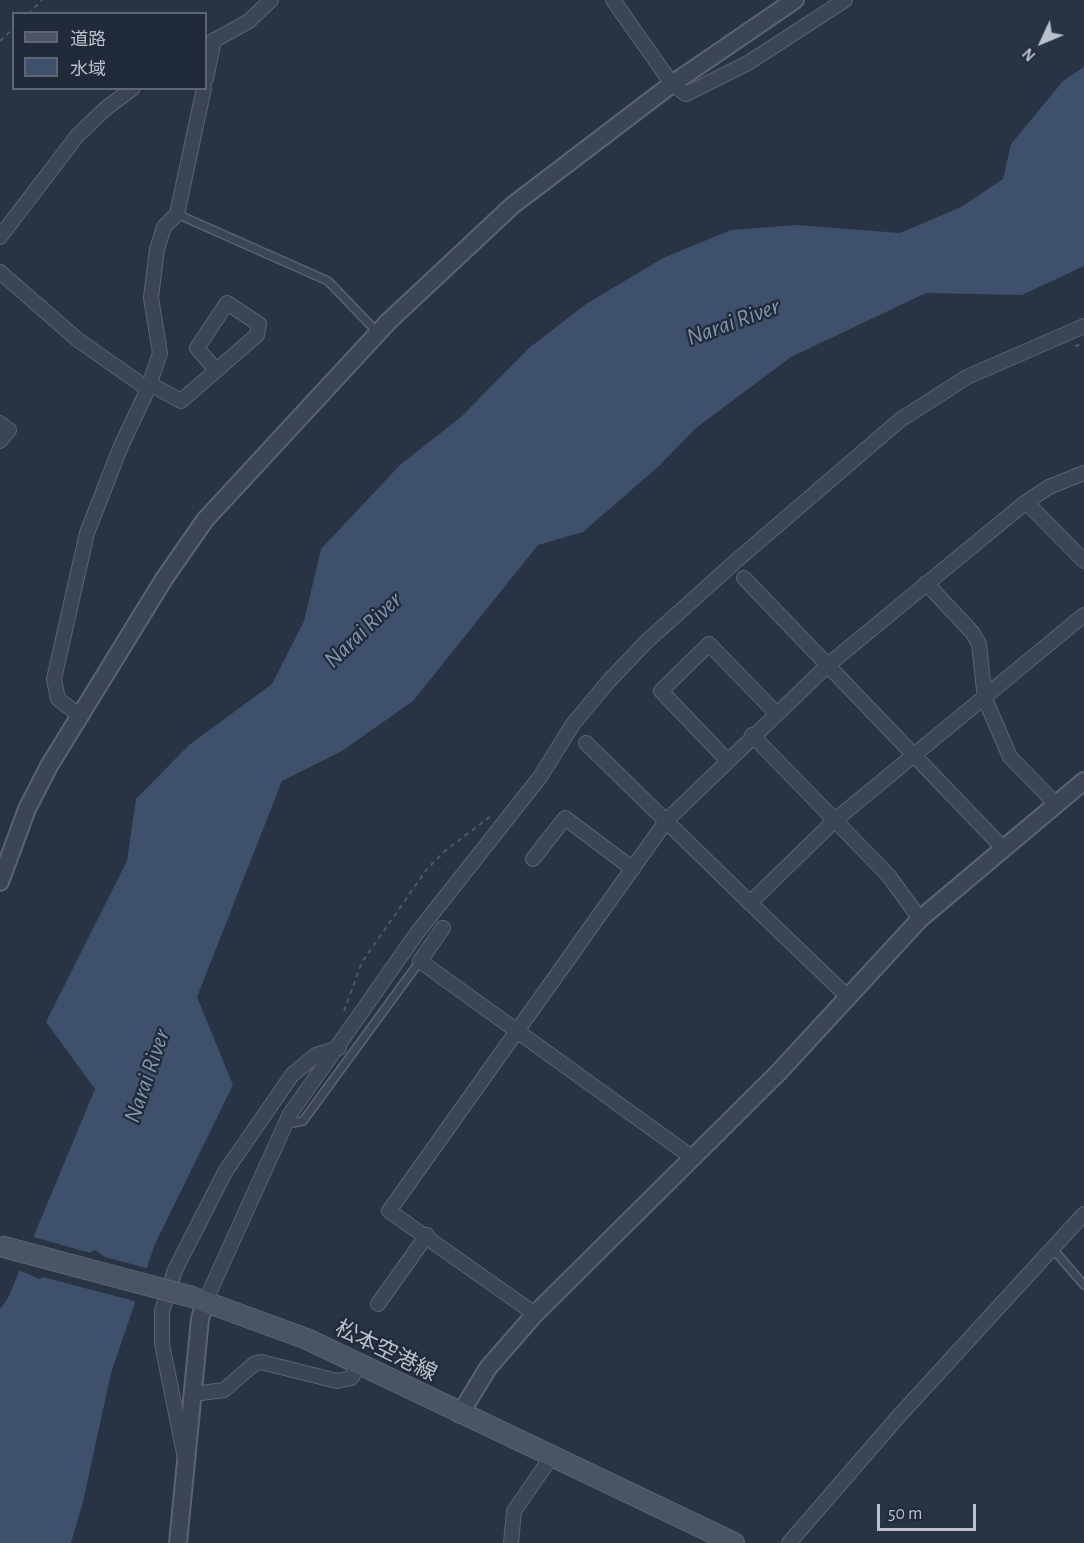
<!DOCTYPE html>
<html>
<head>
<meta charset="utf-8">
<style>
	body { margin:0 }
	#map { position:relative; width:1084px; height:1543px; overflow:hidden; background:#283343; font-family:"Alegreya Sans","Noto Sans JP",sans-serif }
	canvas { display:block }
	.legend { position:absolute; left:12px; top:12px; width:195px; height:78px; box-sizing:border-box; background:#212a38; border:2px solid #5e6673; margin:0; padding:8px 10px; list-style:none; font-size:18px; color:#bac1cc }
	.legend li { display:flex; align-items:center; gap:12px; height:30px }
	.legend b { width:30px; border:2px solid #5e6673 }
	.north { position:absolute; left:1012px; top:12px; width:60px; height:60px; -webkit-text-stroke:4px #212a38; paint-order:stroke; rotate:226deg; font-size:16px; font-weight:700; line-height:24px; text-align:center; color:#bac1cc }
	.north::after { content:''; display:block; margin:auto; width:21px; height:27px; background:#bac1cc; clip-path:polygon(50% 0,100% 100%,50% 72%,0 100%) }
	.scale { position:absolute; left:877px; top:1504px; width:99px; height:27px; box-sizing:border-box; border:3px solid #bac1cc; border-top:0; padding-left:8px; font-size:18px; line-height:21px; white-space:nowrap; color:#bac1cc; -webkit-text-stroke:4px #212a38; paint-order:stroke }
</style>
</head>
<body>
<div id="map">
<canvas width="1084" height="1543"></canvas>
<ul class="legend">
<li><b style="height:8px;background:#4a5465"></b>道路</li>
<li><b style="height:16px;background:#3e506b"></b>水域</li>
</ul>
<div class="north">N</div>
<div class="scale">50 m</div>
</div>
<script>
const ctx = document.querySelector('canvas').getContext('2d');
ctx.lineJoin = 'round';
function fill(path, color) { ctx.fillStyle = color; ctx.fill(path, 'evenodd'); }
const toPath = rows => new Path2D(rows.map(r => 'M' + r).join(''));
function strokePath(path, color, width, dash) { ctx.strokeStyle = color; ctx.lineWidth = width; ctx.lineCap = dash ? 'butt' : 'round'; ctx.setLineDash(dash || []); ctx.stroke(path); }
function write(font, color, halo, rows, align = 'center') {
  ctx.font = font + ' "Alegreya Sans","Noto Sans JP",sans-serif'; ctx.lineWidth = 4.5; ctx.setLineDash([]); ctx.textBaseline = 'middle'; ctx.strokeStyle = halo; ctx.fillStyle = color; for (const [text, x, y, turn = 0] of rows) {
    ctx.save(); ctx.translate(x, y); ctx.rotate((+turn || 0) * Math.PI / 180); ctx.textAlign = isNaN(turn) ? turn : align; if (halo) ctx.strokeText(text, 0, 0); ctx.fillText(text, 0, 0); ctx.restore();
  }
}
fill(toPath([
	[1084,67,1084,266,1022,295,926,293,791,357,696,428,659,466,583,532,538,545,413,701,342,751,282,781,197,997,233,1085,155,1244,111,1373,83,1502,71,1543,0,1543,0,1309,8,1298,95,1089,46,1022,127,861,136,799,189,745,272,684,304,621,321,549,400,465,461,417,529,348,586,304,663,258,731,230,797,225,900,233,961,207,1003,179,1011,144,1063,81]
]), '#3e506b');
fill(toPath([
	[30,1236,90,1253,95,1250,105,1257,150,1269,138,1302,43,1277,39,1279,17,1269]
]), '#283343');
const service = toPath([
	[177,214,328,281,378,333],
	[286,1124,303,1121,420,961],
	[1052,1248,1084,1285]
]);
const minor = toPath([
	[613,0,672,84,686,94,748,63,845,0],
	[206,45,249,21,271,0],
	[206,79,214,40],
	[0,237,77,136,105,109,133,88],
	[0,272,78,340,148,389],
	[150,384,181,401,257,335,259,324,227,303,197,348,216,370],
	[0,423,9,430,0,441],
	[1026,502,1084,561],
	[744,578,1003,848],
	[926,583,972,632,979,644,985,699,1010,757,1056,804],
	[79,715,58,699,54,679,87,533,121,446,148,389,160,353,151,298,157,249,164,227,177,214,204,88],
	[752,735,889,876,920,919],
	[586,743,750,903],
	[727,760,661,691,709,644,776,713],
	[533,859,565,818,633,869],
	[443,928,420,961,693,1158],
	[848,997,750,903,834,821,1084,615],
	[205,1302,290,1114,417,933,540,777,573,724,608,682,646,642,736,561,900,420,967,377,1084,326],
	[378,1304,427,1235],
	[535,1314,389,1211,667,820,828,665,1026,502,1049,487,1084,473],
	[193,1394,224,1390,254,1364,261,1362,337,1381,351,1378,360,1365],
	[185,1458,162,1344,162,1311,175,1270,225,1172,292,1075,316,1055,339,1048],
	[511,1543,514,1511,552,1456],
	[789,1543,898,1417,1084,1214]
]);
const tertiary = toPath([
	[0,882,27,809,49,766,164,579,205,520,389,321,513,205,672,84,795,0],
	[460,1414,488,1368,535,1314,778,1073,920,919,1084,781],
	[178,1543,200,1319,205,1302]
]);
const secondary = toPath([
	[192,1297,307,1339,734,1543]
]);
strokePath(service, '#5b6370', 10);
strokePath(minor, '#5b6370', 16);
strokePath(tertiary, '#5b6370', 20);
strokePath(secondary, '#5b6370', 22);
strokePath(toPath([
	[28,14,42,0],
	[0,41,14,28],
	[1075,346,1084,344],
	[344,1011,362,962,427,869,446,850,491,816]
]), '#485d60', 2, [4.5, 4.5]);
strokePath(service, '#3c4553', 7);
strokePath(minor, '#3c4553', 14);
strokePath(tertiary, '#3c4553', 16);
strokePath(secondary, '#4a5465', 20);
const secondaryBridge = toPath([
	[0,1246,192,1297]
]);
strokePath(secondaryBridge, '#5b6370', 22, []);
strokePath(secondaryBridge, '#4a5465', 20);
write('22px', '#bac1cc', '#212a38', [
	["松本空港線",386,1351,26]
]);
write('italic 24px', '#8296b2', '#212a38', [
	["Narai River",733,322,-20],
	["Narai River",363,630,-44],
	["Narai River",147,1076,-71]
]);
</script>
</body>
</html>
